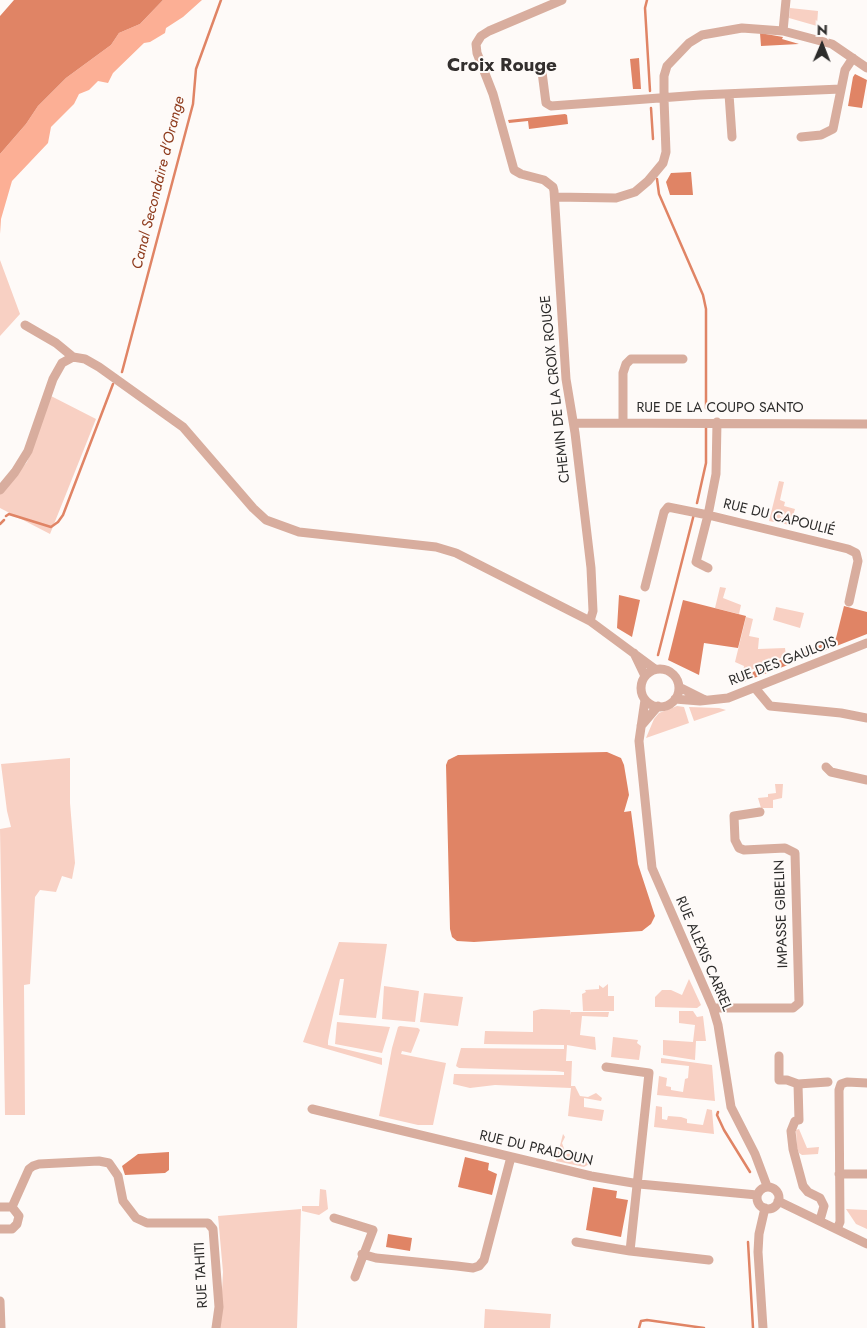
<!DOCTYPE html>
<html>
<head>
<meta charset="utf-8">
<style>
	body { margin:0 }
	#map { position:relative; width:867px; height:1328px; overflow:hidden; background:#fefaf8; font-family:Jost,sans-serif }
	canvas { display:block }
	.north { position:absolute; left:797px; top:20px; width:50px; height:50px; -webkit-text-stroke:4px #fefaf8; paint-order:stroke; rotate:1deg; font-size:14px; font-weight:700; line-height:20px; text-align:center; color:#2d2c2b }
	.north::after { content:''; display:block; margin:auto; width:18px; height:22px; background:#2d2c2b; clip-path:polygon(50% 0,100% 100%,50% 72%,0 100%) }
</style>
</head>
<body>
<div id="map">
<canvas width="867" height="1328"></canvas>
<div class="north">N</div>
</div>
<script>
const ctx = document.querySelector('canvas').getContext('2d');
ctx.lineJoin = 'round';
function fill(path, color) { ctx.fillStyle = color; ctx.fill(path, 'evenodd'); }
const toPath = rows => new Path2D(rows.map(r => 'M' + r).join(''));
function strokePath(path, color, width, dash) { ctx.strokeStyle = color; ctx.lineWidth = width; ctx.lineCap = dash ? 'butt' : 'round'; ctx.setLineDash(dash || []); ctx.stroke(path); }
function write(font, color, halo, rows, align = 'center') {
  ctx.font = font + ' Jost,sans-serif'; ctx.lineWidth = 4; ctx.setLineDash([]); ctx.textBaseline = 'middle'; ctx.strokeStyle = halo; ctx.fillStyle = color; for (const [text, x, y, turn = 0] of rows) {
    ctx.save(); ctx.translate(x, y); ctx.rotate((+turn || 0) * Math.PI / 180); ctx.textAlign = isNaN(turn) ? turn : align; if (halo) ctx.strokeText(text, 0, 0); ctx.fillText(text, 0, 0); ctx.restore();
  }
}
fill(toPath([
	[790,8,818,11,817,26,789,18],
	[0,260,20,314,0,336],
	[51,396,96,419,50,534,0,508,0,494,27,462],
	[779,481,784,482,780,500,785,502,784,506,795,509,790,525,769,521],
	[720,587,726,588,723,598,741,605,739,614,715,608],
	[776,607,804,613,800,628,773,620],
	[746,617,753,619,749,636,759,638,758,649,785,648,786,656,743,673,744,666,735,662],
	[677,706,684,707,689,723,646,738,654,719,659,713],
	[689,707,719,708,726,710,694,721],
	[70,758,70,803,75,863,72,879,62,876,56,892,40,890,35,897,30,984,24,985,25,1115,5,1115,0,829,11,827,7,811,1,764],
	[775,784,783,784,782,798,773,800,773,808,761,808,758,798,768,797,768,794,776,793],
	[339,942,387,944,376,1018,339,1015,344,979,340,979,328,1041,328,1045,382,1058,382,1065,303,1042],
	[689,979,701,1005,697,1008,655,1007,655,997,662,990,671,990,682,995],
	[608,984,608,996,614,996,614,1011,583,1011,582,994,586,992,585,990,599,989,599,985,603,988],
	[384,986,419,991,415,1022,382,1019],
	[424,993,463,997,458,1026,420,1022],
	[541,1009,570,1010,571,1015,571,1012,609,1012,608,1017,582,1016,580,1035,595,1037,596,1050,567,1045,566,1061,572,1061,571,1086,575,1086,580,1096,588,1097,596,1093,602,1098,601,1101,584,1098,584,1107,604,1110,602,1121,568,1116,571,1088,495,1085,470,1088,453,1084,454,1074,564,1075,564,1072,555,1071,459,1068,456,1066,461,1048,564,1049,564,1045,484,1044,485,1031,533,1032,533,1011],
	[679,1011,693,1011,697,1017,703,1016,706,1041,696,1041,695,1060,663,1055,663,1040,693,1042,695,1025,679,1023],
	[337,1022,390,1027,382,1053,335,1044],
	[400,1026,418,1028,420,1030,411,1053,402,1051,401,1054,446,1063,433,1125,418,1125,379,1116,392,1048,398,1027],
	[613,1037,638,1040,637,1043,641,1046,639,1060,611,1057],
	[661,1058,712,1065,715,1101,657,1095,659,1076,667,1078,666,1086,671,1087,671,1090,683,1092,685,1079,688,1078,689,1066,661,1063],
	[656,1106,662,1107,662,1119,667,1120,668,1116,681,1117,687,1119,687,1123,703,1125,707,1109,712,1110,714,1134,654,1127],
	[799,1129,807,1148,819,1147,818,1154,802,1155,799,1153,797,1148,796,1130],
	[563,1134,565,1137,562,1143,566,1154,572,1153,574,1158,590,1158,591,1163,584,1167,556,1161],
	[320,1189,326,1190,328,1209,319,1215,302,1211,302,1206,319,1206],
	[301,1209,297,1328,220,1328,223,1272,218,1216],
	[846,1209,867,1210,867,1229,856,1224],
	[485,1309,551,1314,550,1328,484,1328]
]), '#f8d0c3');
fill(toPath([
	[163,0,202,0,183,17,166,28,165,33,150,42,144,43,113,73,108,83,98,81,89,90,79,94,74,104,51,127,48,143,12,181,1,219,0,234,0,154,26,124,38,106,66,78,111,45,119,33,140,24]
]), '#fcaf95');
fill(toPath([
	[14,0,163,0,140,24,119,33,111,45,66,78,38,106,26,124,0,154,0,16],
	[760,33,783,37,782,39,799,44,761,46],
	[639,58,641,89,633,89,630,59],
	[855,74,867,80,862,108,848,106,853,77],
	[565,114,567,115,568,124,529,129,528,121,509,123,508,120],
	[691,172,693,195,670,195,666,182,671,173],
	[619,595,640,600,632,637,617,628],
	[683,600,746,616,738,648,704,643,699,675,668,660],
	[844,606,867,612,867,634,806,658,804,652,836,638],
	[790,656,793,663,741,683,739,678],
	[607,752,621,758,624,765,629,795,624,812,631,811,638,864,655,916,651,924,642,931,474,942,457,941,452,937,450,929,446,765,448,760,458,755],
	[169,1152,169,1170,165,1173,125,1175,122,1166,138,1154],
	[465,1157,489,1163,488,1170,497,1174,492,1195,458,1187],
	[593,1187,617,1191,616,1198,628,1200,621,1237,586,1230],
	[388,1234,412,1238,410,1251,386,1247]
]), '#e08465');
strokePath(toPath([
	[647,0,645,8,650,91],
	[651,108,653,139],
	[657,179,659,194,703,295,706,309,706,408],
	[122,372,193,104,196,69,221,0],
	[697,503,706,463,706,428],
	[6,516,9,514,51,527,58,522,63,515,113,384],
	[0,524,4,520],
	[658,655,694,514],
	[718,1112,717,1115,724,1130,750,1172],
	[748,1242,753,1328],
	[639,1328,641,1321,647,1320,704,1328]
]), '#e08465', 2.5);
strokePath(toPath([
	[562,0,489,31,481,36,476,44,477,53,493,94,514,170,521,174,544,180,553,187,554,191,566,379,575,433,591,568,593,611,590,621],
	[783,31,786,0],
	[542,72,546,103,551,106,700,95,841,89],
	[729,94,732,137],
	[801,137,821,135,833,129,845,70,853,58],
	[555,197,616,198,635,192,648,181,663,163,666,152,664,99,664,76,667,66,689,43,702,35,742,28,783,31,832,44,867,68],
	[25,325,56,343,73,357,85,359,99,367,183,427,253,508,266,520,299,532,436,547,456,553,590,621,655,669],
	[717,422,716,474,708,515,848,549,856,553,858,561,849,602],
	[574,423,867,424],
	[623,423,623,373,626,364,631,359,683,359],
	[0,490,15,472,28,451,53,379,62,363,73,357],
	[645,587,664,512,668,507,708,515,696,562,708,568],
	[634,653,645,676],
	'641 688a19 19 0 1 1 38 0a19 19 0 1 1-38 0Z',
	[679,687,705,700],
	[755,688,770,706,841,713,867,718],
	[675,699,700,701,728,698,867,643],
	[645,700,639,741,652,868,713,1008,718,1025,731,1107,755,1154,767,1186],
	[641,726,658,706],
	[826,767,831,772,867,780],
	[713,1008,793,1008,799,1003,795,853,785,848,744,850,739,848,735,840,734,816,760,812],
	[779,1056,779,1080,787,1080,798,1084,799,1120,795,1121,791,1131,793,1149,803,1186,808,1192,820,1198,824,1206,820,1220],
	[606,1067,649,1073,630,1251,709,1260],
	[798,1084,828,1082],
	[312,1109,591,1176,639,1184,757,1195],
	[839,1174,867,1174],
	'757 1198a11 11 0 1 1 22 0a11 11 0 1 1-22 0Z',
	[778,1201,867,1244],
	[0,1207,12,1207,19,1216,17,1224,12,1229,0,1229],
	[12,1207,29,1169,33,1166,39,1164,99,1161,109,1163,118,1176,123,1201,136,1218,147,1223,208,1223,213,1229,219,1307,216,1328],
	[334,1218,373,1230,355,1277],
	[837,1229,840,1222,839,1090,841,1084,847,1082,867,1083],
	[576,1242,630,1251],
	[362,1254,376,1258,457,1266,473,1268,479,1266,484,1260,511,1157],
	[0,1301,1,1328],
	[763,1328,758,1252,759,1234,765,1208]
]), '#d8ad9e', 9);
write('14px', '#2d2c2b', '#fefaf8', [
	["CHEMIN DE LA CROIX ROUGE",556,389,-96],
	["RUE DE LA COUPO SANTO",720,409],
	["RUE DU CAPOULIÉ",779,518,14],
	["RUE DES GAULOIS",783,662,-21],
	["IMPASSE GIBELIN",782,914,-92],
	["RUE ALEXIS CARREL",703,954,67],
	["RUE DU PRADOUN",536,1149,13],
	["RUE TAHITI",202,1275,-93]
]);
write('italic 15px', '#8e3b1d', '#fefaf8', [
	["Canal Secondaire d'Orange",159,183,-76]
]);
write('bold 19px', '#332f2e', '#fefaf8', [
	["Croix Rouge",502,66]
]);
</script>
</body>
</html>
